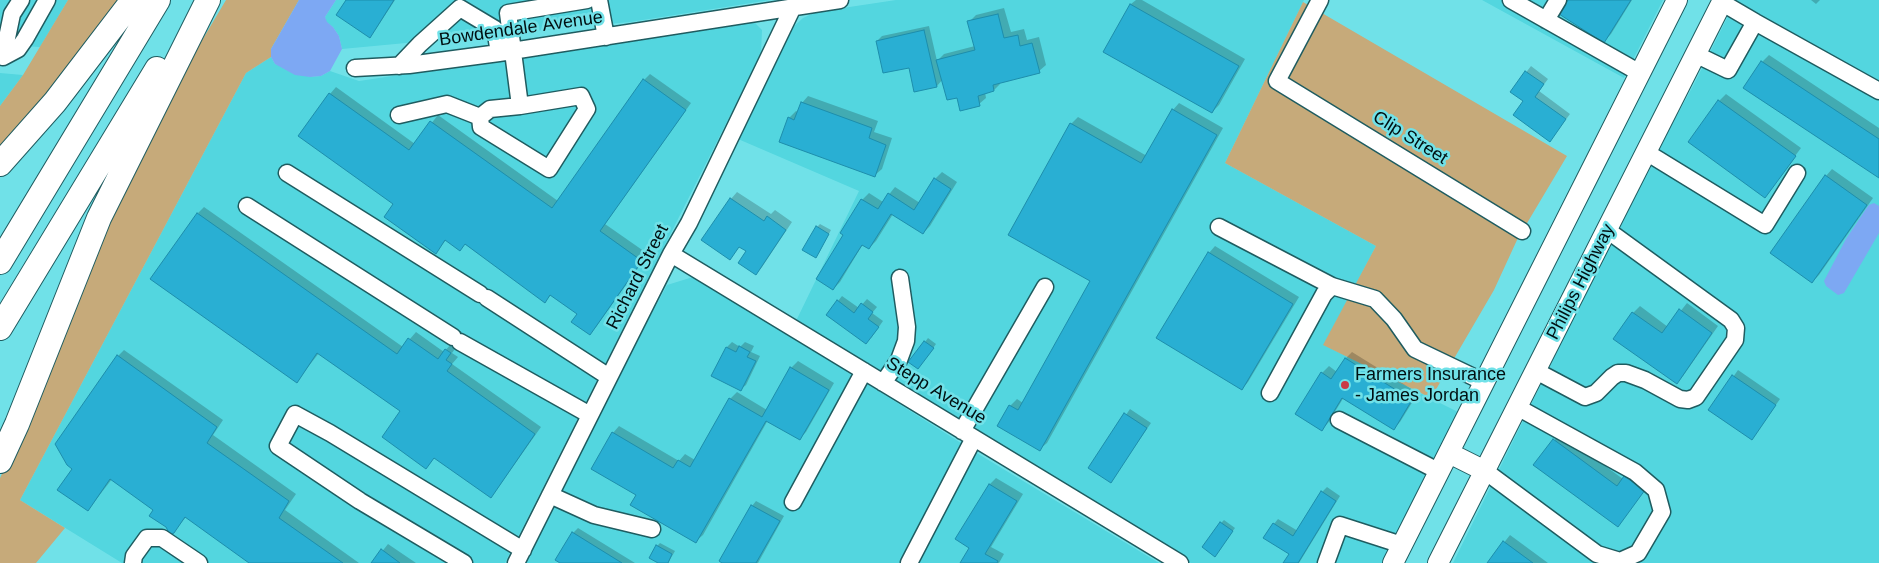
<!DOCTYPE html>
<html>
<head>
<meta charset="utf-8">
<style>
	body { margin:0 }
	canvas { display:block; background:#70e1e8 }
</style>
</head>
<body>
<canvas width="1879" height="563"></canvas>
<script>
const ctx = document.querySelector('canvas').getContext('2d');
ctx.lineJoin = 'round';
function fill(path, color) { ctx.fillStyle = color; ctx.fill(path, 'evenodd'); }
const toPath = rows => new Path2D(rows.map(r => 'M' + r).join(''));
function strokePath(path, color, width, dash) { ctx.strokeStyle = color; ctx.lineWidth = width; ctx.lineCap = dash ? 'butt' : 'round'; ctx.setLineDash(dash || []); ctx.stroke(path); }
function write(font, color, halo, rows, align = 'center') {
  ctx.font = font + ' Arial,sans-serif'; ctx.lineWidth = 5; ctx.setLineDash([]); ctx.textBaseline = 'middle'; ctx.strokeStyle = halo; ctx.fillStyle = color; for (const [text, x, y, turn = 0] of rows) {
    ctx.save(); ctx.translate(x, y); ctx.rotate((+turn || 0) * Math.PI / 180); ctx.textAlign = isNaN(turn) ? turn : align; if (halo) ctx.strokeText(text, 0, 0); ctx.fillText(text, 0, 0); ctx.restore();
  }
}
fill(toPath([
	[0,0,68,0,40,47,0,45],
	[336,0,770,0,630,22,342,49,339,36,333,27,326,22,325,17],
	[896,0,1304,0,1225,163,1376,246,1324,345,1458,412,1382,563,1191,563,796,321,859,191,738,139,792,28,803,18,816,12],
	[1482,0,1663,0,1624,78],
	[1736,0,1879,0,1879,563,1453,563,1639,185,1693,86],
	[754,22,762,30,761,54,505,563,122,563,20,500,246,73,271,57,275,64,310,77,321,76,330,71,359,81],
	[0,73,23,75,0,106],
	[693,277,799,341,980,455,1159,563,525,563,632,350,667,285]
]), '#53d6df');
fill(toPath([
	[68,0,124,0,0,155,0,106,23,75],
	[226,0,299,0,271,49,271,57,246,73,20,500,65,528,36,563,0,563,0,478,27,420,86,268,182,74],
	[1303,2,1567,156,1517,240,1494,290,1431,398,1323,345,1376,246,1225,163]
]), '#c6aa7a');
fill(toPath([
	[299,0,336,0,325,17,327,22,333,27,339,36,342,49,330,71,321,76,310,77,295,75,275,64,271,57,271,49],
	[1874,203,1879,206,1879,233,1844,293,1838,295,1826,286,1824,281,1846,239,1866,209,1869,205]
]), '#7da8f3');
fill(toPath([
	[348,0,395,0,376,29,369,36],
	[1136,0,1142,0,1245,59,1219,105,1212,112,1105,51,1131,4],
	[1570,0,1632,0,1611,34,1604,41],
	[1811,0,1820,0,1816,4],
	[1004,8,1011,32,1024,29,1027,40,1039,37,1046,65,1039,71,1000,82,1000,84,994,90,985,92,986,98,979,104,958,96,942,80,937,86,915,90,910,66,877,41,882,36,929,26,937,61,944,54,975,46,969,22,976,15],
	[1769,55,1879,128,1879,176,1745,88,1762,62],
	[1531,66,1548,79,1539,91,1570,114,1550,141,1524,101,1511,92],
	[650,74,691,103,605,224,648,254,596,327,590,333,578,314,552,294,545,301,465,244,446,240,436,252,395,204,330,94,336,87,415,144,438,115,558,201,644,80],
	[1726,94,1801,148,1765,196,1690,142,1719,101],
	[808,96,878,121,874,132,892,138,882,169,875,175,789,118,796,111,798,112,802,103],
	[1179,103,1223,128,1047,443,1040,449,1010,406,1017,399,1023,403,1091,281,1009,234,1071,124,1078,117,1147,156,1173,110],
	[1832,169,1873,198,1819,275,1812,282,1826,176],
	[942,172,957,182,930,226,923,233,893,214,876,241,869,248,863,244,840,282,833,289,845,235,862,200,869,193,883,202,895,187,920,203,935,179],
	[737,192,771,214,775,210,792,222,762,267,756,274,747,251,740,246,730,258,703,240,731,199],
	[204,207,403,347,416,332,444,352,452,343,457,346,452,353,458,357,452,364,541,427,497,489,490,496,435,457,426,467,401,411,319,353,297,381,198,213],
	[820,224,831,230,819,253,817,227],
	[1215,246,1299,297,1248,382,1242,389,1209,253],
	[842,296,859,308,867,299,877,307,872,313,883,321,871,338,838,301],
	[1687,303,1718,326,1683,376,1676,382,1633,313,1640,306,1668,327],
	[928,338,936,344,921,365,910,362],
	[732,342,740,347,745,342,754,346,751,352,760,356,746,385,741,389,713,375,727,347],
	[124,350,223,420,213,435,296,494,285,510,359,563,251,563,186,517,173,532,155,509,112,479,88,510,74,468,118,356],
	[1352,352,1418,393,1400,422,1394,428,1344,397,1328,423,1322,429,1322,373,1329,366,1337,372,1346,358],
	[798,361,834,383,806,432,800,438,768,420,703,535,696,541,638,494,613,433,619,426,679,461,685,454,695,460,730,399,737,392,767,410,791,368],
	[1738,370,1780,399,1752,439,1710,410],
	[1130,409,1151,423,1110,482,1090,468],
	[1560,433,1623,479,1632,470,1650,483,1618,526,1535,465],
	[996,478,1023,494,991,547,1004,554,999,563,962,563,971,547,957,539,990,484],
	[1327,487,1340,496,1299,563,1284,563,1290,554,1274,524,1278,519,1298,531,1322,492],
	[756,501,784,516,758,563,725,563,752,506],
	[1224,520,1235,528,1217,552,1221,523],
	[578,528,635,563,563,563,573,533],
	[1510,535,1548,563,1488,563],
	[660,543,675,551,668,563,660,563,657,546],
	[388,544,416,563,373,563]
]), '#0003');
const building = toPath([
	[346,0,394,0,370,38,336,15,346,0],
	[1568,0,1631,0,1604,43,1559,14,1568,0],
	[1130,4,1239,66,1212,113,1103,52,1130,4],
	[998,14,1004,38,1018,35,1020,46,1032,43,1040,73,993,85,994,91,978,96,980,106,960,111,957,98,947,100,936,60,975,50,967,21,998,14],
	[924,30,937,87,914,92,909,68,883,73,876,41,924,30],
	[1761,61,1879,139,1879,178,1743,88,1761,61],
	[1525,71,1544,84,1535,97,1566,119,1550,142,1513,115,1523,101,1510,92,1525,71],
	[643,79,686,110,600,231,642,261,590,335,571,322,577,314,550,295,545,303,465,244,460,251,445,240,436,254,384,217,393,204,298,136,329,93,409,150,430,121,552,208,643,79],
	[1718,100,1796,156,1765,198,1688,142,1718,100],
	[801,102,872,128,869,138,886,145,875,177,779,142,788,117,794,120,801,102],
	[1172,109,1217,135,1040,451,997,426,1009,405,1018,410,1090,281,1008,235,1070,123,1141,163,1172,109],
	[1825,175,1867,205,1812,283,1770,253,1825,175],
	[934,178,951,189,923,234,891,214,869,249,862,245,833,290,816,279,843,235,840,233,861,199,878,209,888,193,914,210,934,178],
	[730,198,764,221,767,216,786,230,756,275,738,263,746,251,739,247,730,260,701,240,730,198],
	[197,213,397,354,408,338,438,359,445,349,451,353,446,360,452,364,447,371,535,434,491,498,434,458,426,469,382,437,400,411,317,353,297,383,150,279,197,213],
	[816,226,829,234,816,258,802,250,816,226],
	[1208,252,1293,304,1242,390,1156,338,1208,252],
	[837,300,854,313,861,303,873,312,868,319,879,327,866,344,826,315,837,300],
	[1679,309,1712,333,1677,384,1613,339,1632,312,1662,333,1679,309],
	[924,341,934,348,918,369,908,362,924,341],
	[739,346,750,352,747,357,756,361,741,391,711,376,726,347,736,352,739,346],
	[117,355,217,427,207,443,289,501,279,518,343,563,249,563,185,517,174,533,170,535,166,527,149,516,153,510,110,479,88,511,57,490,72,469,67,465,55,444,117,355],
	[1345,358,1412,400,1394,430,1342,398,1322,431,1295,414,1321,372,1331,379,1345,358],
	[790,367,829,390,800,440,766,421,696,543,630,505,636,495,591,469,612,432,673,468,678,460,690,467,729,398,762,417,790,367],
	[1732,375,1776,405,1752,440,1708,410,1732,375],
	[1124,413,1147,428,1111,483,1088,468,1124,413],
	[1553,439,1617,486,1624,476,1645,490,1618,527,1533,465,1553,439],
	[989,484,1017,501,985,554,998,561,997,563,960,563,969,548,955,539,989,484],
	[1321,491,1336,501,1298,563,1283,563,1289,554,1263,538,1273,523,1293,536,1321,491],
	[751,505,780,521,756,563,722,563,719,561,751,505],
	[1220,522,1233,531,1215,557,1202,547,1220,522],
	[572,532,622,563,560,563,555,560,572,532],
	[1503,541,1533,563,1487,563,1503,541],
	[656,545,672,554,668,563,658,563,649,558,656,545],
	[381,549,400,563,371,563,381,549]
]);
fill(building, '#29afd3');
strokePath(building, '#1d8eac', 1);
const minor = toPath([
	[599,0,606,37],
	[1320,0,1277,81,1522,231],
	[1511,0,1640,73],
	[1721,2,1755,22],
	[1546,20,1558,0],
	[1695,54,1728,70,1755,22,1879,91],
	[3,57,18,49,25,39,47,0],
	[3,57,12,14,21,0],
	[399,66,420,44,460,8,495,29,499,53],
	[355,68,409,65,499,53,840,0],
	[520,106,581,96,587,109,549,169,481,127,480,117,490,109,520,106,508,13,587,0],
	[399,115,447,104,480,117],
	[1646,152,1765,225,1797,173],
	[287,173,480,294],
	[247,206,453,337],
	[1219,227,1332,286,1375,299,1394,319,1415,349,1484,382],
	[671,254,1180,563],
	[487,298,609,377],
	[460,342,590,415],
	[1536,371,1585,397,1596,393,1612,377,1618,373,1626,373,1645,380,1680,399,1688,400,1696,397,1735,340,1736,328,1731,320,1607,230],
	[883,383,899,360,906,341,907,327,900,278],
	[1270,393,1324,294,1332,286],
	[1339,420,1440,472],
	[962,431,1045,287],
	[1485,471,1597,554,1620,561,1638,553,1662,512,1656,490,1635,472,1517,407],
	[550,495,594,515,652,529],
	[793,502,864,371],
	[133,563,134,556,147,538,162,538,199,563],
	[464,563,360,501,278,446,295,414,330,433,523,550],
	[516,563,671,254,689,223,793,7],
	[909,563,974,438],
	[1326,563,1340,525,1402,545]
]);
const major = toPath([
	[1449,453,1485,471],
	[1393,563,1677,0],
	[1438,563,1723,0]
]);
const highway = toPath([
	[0,164,55,102,133,0],
	[0,262,158,0],
	[0,328,157,69],
	[0,461,17,424,99,218,208,0]
]);
strokePath(minor, '#1f5c60', 19);
strokePath(major, '#1f5c60', 22);
strokePath(highway, '#1f5c60', 26);
strokePath(minor, '#fff', 16);
strokePath(major, '#fff', 20);
strokePath(highway, '#fff', 24);
for (const [x, y, r, color] of [
	[1345,385,5,"#cb3b46"]
]) { const dot = new Path2D(); dot.arc(x, y, r, 0, 2 * Math.PI); ctx.fillStyle = color; ctx.fill(dot); strokePath(dot, '#70e1e8', 2); }
write('18px', '#001012', '#70e1e8', [
	["Bowdendale Avenue",521,29,-8],
	["Clip Street",1410,138,32],
	["Richard Street",638,277,-63],
	["Philips Highway",1581,282,-63],
	["Stepp Avenue",936,391,31]
]);
write('18px', '#001012', '#70e1e8', [
	["Farmers Insurance",1355,375],
	["- James Jordan",1355,396]
], 'left');
</script>
</body>
</html>
